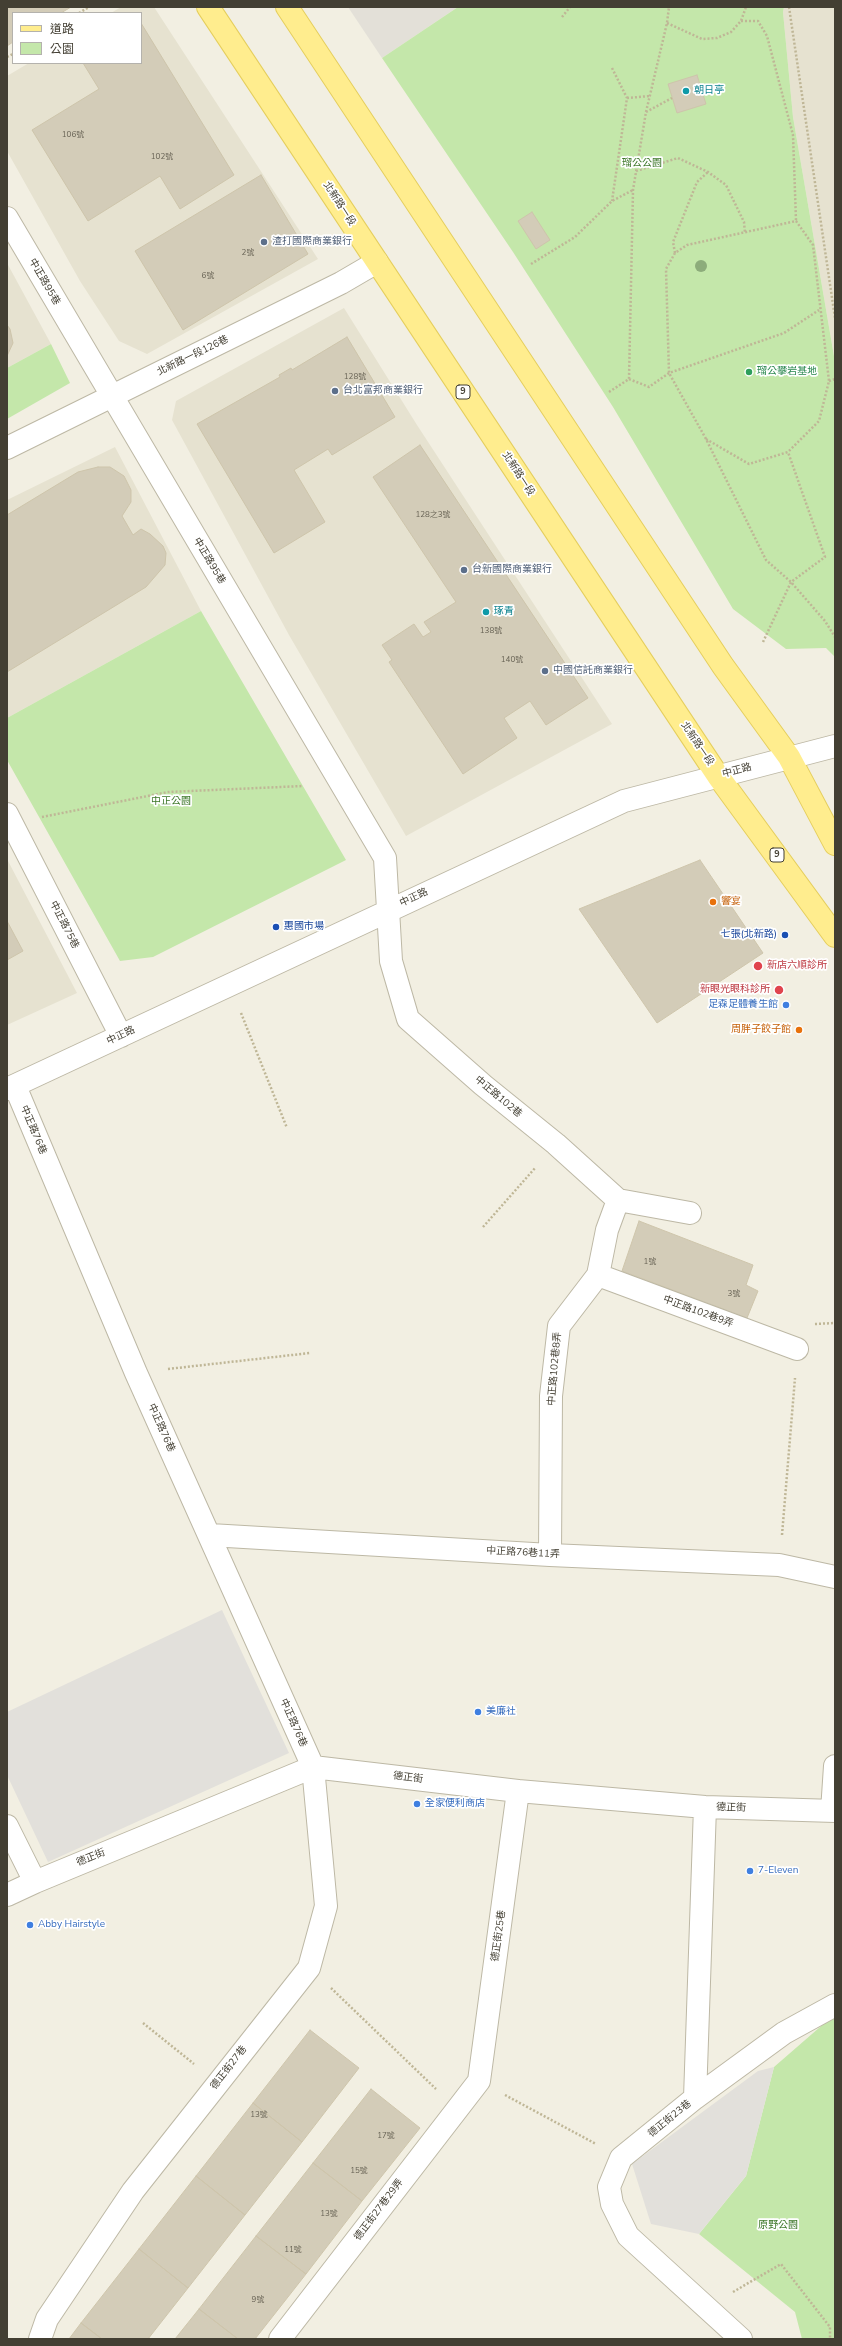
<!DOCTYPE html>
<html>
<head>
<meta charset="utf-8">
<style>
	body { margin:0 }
	#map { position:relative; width:842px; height:2346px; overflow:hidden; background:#f2efe2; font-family:"Nunito Sans","Noto Sans TC",sans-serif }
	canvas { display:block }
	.frame { position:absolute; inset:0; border:8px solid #433f33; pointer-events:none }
	.legend { position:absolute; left:12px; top:12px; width:130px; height:52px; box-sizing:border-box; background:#fff; border:1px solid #b4b2ad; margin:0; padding:5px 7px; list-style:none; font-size:12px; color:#433f33 }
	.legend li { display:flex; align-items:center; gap:8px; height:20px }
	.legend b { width:20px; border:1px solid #b4b2ad }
</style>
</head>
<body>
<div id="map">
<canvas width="842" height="2346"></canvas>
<div class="frame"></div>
<ul class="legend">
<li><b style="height:5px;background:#ffed8e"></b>道路</li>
<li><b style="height:11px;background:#c4e7aa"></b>公園</li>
</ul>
</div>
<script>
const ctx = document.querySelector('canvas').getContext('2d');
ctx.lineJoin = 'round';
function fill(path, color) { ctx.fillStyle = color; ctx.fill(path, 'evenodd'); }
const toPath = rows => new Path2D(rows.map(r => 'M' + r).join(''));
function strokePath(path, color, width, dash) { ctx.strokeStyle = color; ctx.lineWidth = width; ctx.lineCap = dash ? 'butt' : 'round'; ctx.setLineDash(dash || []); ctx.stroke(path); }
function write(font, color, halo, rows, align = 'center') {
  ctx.font = font + ' "Nunito Sans","Noto Sans TC",sans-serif'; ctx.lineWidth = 3.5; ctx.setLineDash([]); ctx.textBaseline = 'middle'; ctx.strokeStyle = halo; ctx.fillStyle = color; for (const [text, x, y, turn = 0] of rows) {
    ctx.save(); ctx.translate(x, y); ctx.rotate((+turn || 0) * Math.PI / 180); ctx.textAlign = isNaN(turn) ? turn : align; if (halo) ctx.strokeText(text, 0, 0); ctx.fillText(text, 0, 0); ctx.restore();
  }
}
fill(toPath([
	[121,7,154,7,318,259,147,354,119,341,80,281,7,151,7,76,29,63,141,63,141,13,111,13],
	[784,7,835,7,835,362,793,117,783,12],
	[7,263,51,344,7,368],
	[344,308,417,425,612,724,406,836,289,635,172,420,176,401],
	[115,447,201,611,7,718,7,500],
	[7,859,77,993,7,1025]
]), '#e6e2d0');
fill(toPath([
	[348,7,458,7,382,58]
]), '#e3e0d8');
fill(toPath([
	[458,7,784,7,783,12,793,117,835,362,835,657,826,648,786,649,733,609,613,407,513,252,382,58],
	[51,344,70,383,7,419,7,368],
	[201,611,346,860,153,957,120,961,7,760,7,718],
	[835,2014,835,2339,802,2339,795,2312,699,2234,746,2176,774,2067]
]), '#c4e7aa');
fill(toPath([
	[222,1610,289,1753,48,1862,7,1775,7,1712],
	[774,2067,746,2176,699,2234,651,2224,632,2164,758,2071]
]), '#e2e0db');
const building = toPath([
	[7,7,71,7,61,13,13,13,13,42,7,46,7,7],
	[141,23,234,175,180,209,160,176,88,221,32,130,99,89,83,63,141,63,141,23],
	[697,75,706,104,677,113,668,84,697,75],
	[261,175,308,254,183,330,135,251,261,175],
	[532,212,550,240,536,249,518,221,532,212],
	[7,325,10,329,13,343,7,356,7,325],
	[347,337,395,417,332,455,328,449,294,470,325,522,274,553,197,424,280,377,279,375,291,368,292,370,347,337],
	[420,445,588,698,546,725,530,701,504,718,517,738,463,774,389,662,392,660,382,645,414,624,423,637,431,632,424,622,456,602,373,477,420,445],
	[98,467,110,467,124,476,131,490,131,502,122,516,133,535,141,529,150,534,163,546,166,553,165,565,146,587,7,672,7,515,78,472,98,467],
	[700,860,763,953,657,1023,579,909,700,860],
	[7,921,23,951,7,960,7,921],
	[639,1221,753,1265,746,1285,758,1291,747,1318,622,1271,639,1221],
	[310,2030,359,2068,302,2142,253,2103,310,2030],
	[371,2089,420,2128,362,2201,313,2163,371,2089],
	[253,2103,302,2142,245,2215,196,2176,253,2103],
	[313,2163,362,2201,306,2274,256,2236,313,2163],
	[196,2176,245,2215,188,2288,139,2249,196,2176],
	[256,2236,306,2274,255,2339,238,2339,199,2309,256,2236],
	[139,2249,188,2288,148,2339,102,2339,81,2323,139,2249],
	[199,2309,238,2339,175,2339,199,2309],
	[81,2323,102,2339,69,2339,81,2323]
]);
fill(building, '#d3ccb8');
strokePath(building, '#cec5ab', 1);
const minor = toPath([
	[7,218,385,858,391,961,408,1019,483,1085,556,1144,618,1200,690,1213],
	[7,448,341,283,377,262],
	[7,814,121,1036],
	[15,1086,136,1373,313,1767,326,1906,309,1968,133,2191,47,2319,40,2339],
	[7,1089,624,801,835,746],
	[598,1275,797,1349],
	[210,1535,550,1555,779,1565,835,1577],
	[550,1555,551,1396,559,1326,598,1275,607,1230,618,1200],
	[705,1807,695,2098,621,2158,609,2187,612,2204,628,2236,741,2339],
	[832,1811,835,1766],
	[7,1826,35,1882],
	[7,1895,35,1882,313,1767,518,1791,705,1807,835,1811],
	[695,2098,784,2033,835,2005],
	[280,2339,479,2081,518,1791]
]);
const major = toPath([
	[208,7,718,776,835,936],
	[287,7,723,666,789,757,835,844]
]);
strokePath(minor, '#bdb8a5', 24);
strokePath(major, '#e5ce5d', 24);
strokePath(toPath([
	[789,7,835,318],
	[79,13,89,7],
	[562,17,570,7],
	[741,21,758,21,767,36,793,135,796,221],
	[667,23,702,39,717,38,731,32,741,21,746,7],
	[7,57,13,54],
	[612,68,627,98,612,201],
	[627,98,650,96],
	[646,112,672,98],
	[636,171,678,158,708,172,726,185,744,222,745,233],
	[675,253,673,242,697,182,708,172],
	[531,264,575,237,612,201,633,190],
	[629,379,649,387,669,373,784,333,819,310],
	[829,381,835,379],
	[609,392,629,379,633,190,646,112,667,23,669,7],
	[706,439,749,464,788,452,819,421,829,381,813,245,796,221,687,245,675,253,666,269,669,373,706,439,766,560,791,582,825,621,835,637],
	[763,642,791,582,825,557,788,452],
	[42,817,168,792,303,786],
	[241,1013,287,1128],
	[483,1227,536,1167],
	[815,1324,835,1323],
	[168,1369,310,1353],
	[782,1535,795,1378],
	[331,1988,436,2089],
	[143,2023,194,2064],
	[505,2095,596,2144],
	[733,2292,781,2264,830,2327,830,2339]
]), '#bfb696', 2.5, [2, 2]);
strokePath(minor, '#fff', 22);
strokePath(major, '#ffed8e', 22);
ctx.fillStyle = '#8dac7b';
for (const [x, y] of [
	[701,266]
]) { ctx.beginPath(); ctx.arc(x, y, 6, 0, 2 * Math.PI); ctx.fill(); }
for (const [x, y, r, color] of [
	[686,91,4,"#0f9aa8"],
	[264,242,4,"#5c6f8a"],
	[749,372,4,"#2e9e5b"],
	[335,391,4,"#5c6f8a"],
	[464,570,4,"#5c6f8a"],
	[486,612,4,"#0f9aa8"],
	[545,671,4,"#5c6f8a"],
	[713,902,4,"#e8710a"],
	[276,927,4,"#1a4fb4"],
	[785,935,4,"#1a4fb4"],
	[758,966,5,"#e0444e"],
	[779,990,5,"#e0444e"],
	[786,1005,4,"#3f7fe0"],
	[799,1030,4,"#e8710a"],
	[478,1712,4,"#3f7fe0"],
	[417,1804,4,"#3f7fe0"],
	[750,1871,4,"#3f7fe0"],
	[30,1925,4,"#3f7fe0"]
]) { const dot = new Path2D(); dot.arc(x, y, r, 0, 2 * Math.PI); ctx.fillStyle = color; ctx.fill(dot); strokePath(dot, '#fff', 1.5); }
write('8px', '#676254', null, [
	["106號",73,135],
	["102號",162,157],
	["2號",248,253],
	["6號",208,276],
	["128號",355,377],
	["128之3號",433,515],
	["138號",491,631],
	["140號",512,660],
	["1號",650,1262],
	["3號",734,1294],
	["13號",259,2115],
	["17號",386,2136],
	["15號",359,2171],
	["13號",329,2214],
	["11號",293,2250],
	["9號",258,2300]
]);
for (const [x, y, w] of [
	[463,392,14],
	[777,855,14]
]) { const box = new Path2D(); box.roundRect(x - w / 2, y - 7, w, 14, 3); ctx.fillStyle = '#fff'; ctx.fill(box); strokePath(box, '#433f33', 1); }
write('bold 9px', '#433f33', null, [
	["9",463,392],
	["9",777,855]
]);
write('10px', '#0d838f', '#fff', [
	["朝日亭",694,91],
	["琢青",494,612]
], 'left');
write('10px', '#3a7526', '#fff', [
	["瑠公公園",642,164],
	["中正公園",171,802],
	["原野公園",778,2226]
]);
write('10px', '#433f33', '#fff', [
	["北新路一段",339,204,57],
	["中正路95巷",44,282,60],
	["北新路一段126巷",193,356,-26],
	["北新路一段",518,474,57],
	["中正路95巷",209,561,59],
	["北新路一段",697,744,56],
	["中正路",737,771,-15],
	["中正路",414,898,-25],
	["中正路75巷",64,925,63],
	["中正路",121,1036,-25],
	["中正路102巷",498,1097,40],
	["中正路76巷",33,1130,67],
	["中正路102巷9弄",698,1312,20],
	["中正路102巷8弄",555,1369,-85],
	["中正路76巷",161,1428,66],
	["中正路76巷11弄",523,1553,3],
	["中正路76巷",293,1723,66],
	["德正街",408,1778,7],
	["德正街",731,1808,2],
	["德正街",91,1858,-22],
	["德正街25巷",499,1936,-82],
	["德正街27巷",229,2068,-52],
	["德正街23巷",670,2119,-39],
	["德正街27巷29弄",379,2210,-53]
]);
write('10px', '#4e5e75', '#fff', [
	["渣打國際商業銀行",272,242],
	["台北富邦商業銀行",343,391],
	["台新國際商業銀行",472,570],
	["中國信託商業銀行",553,671]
], 'left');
write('10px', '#27864d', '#fff', [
	["瑠公攀岩基地",757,372]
], 'left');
write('10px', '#c56008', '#fff', [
	["響宴",721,902],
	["周胖子餃子館",791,1030,"right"]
], 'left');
write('10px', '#164399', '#fff', [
	["惠國市場",284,927],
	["七張(北新路)",777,935,"right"]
], 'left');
write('10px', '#be3a42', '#fff', [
	["新店六順診所",767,966],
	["新眼光眼科診所",770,990,"right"]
], 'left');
write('10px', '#366cbe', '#fff', [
	["足森足體養生館",778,1005,"right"],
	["美廉社",486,1712],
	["全家便利商店",425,1804],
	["7-Eleven",758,1871],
	["Abby Hairstyle",38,1925]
], 'left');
</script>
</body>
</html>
